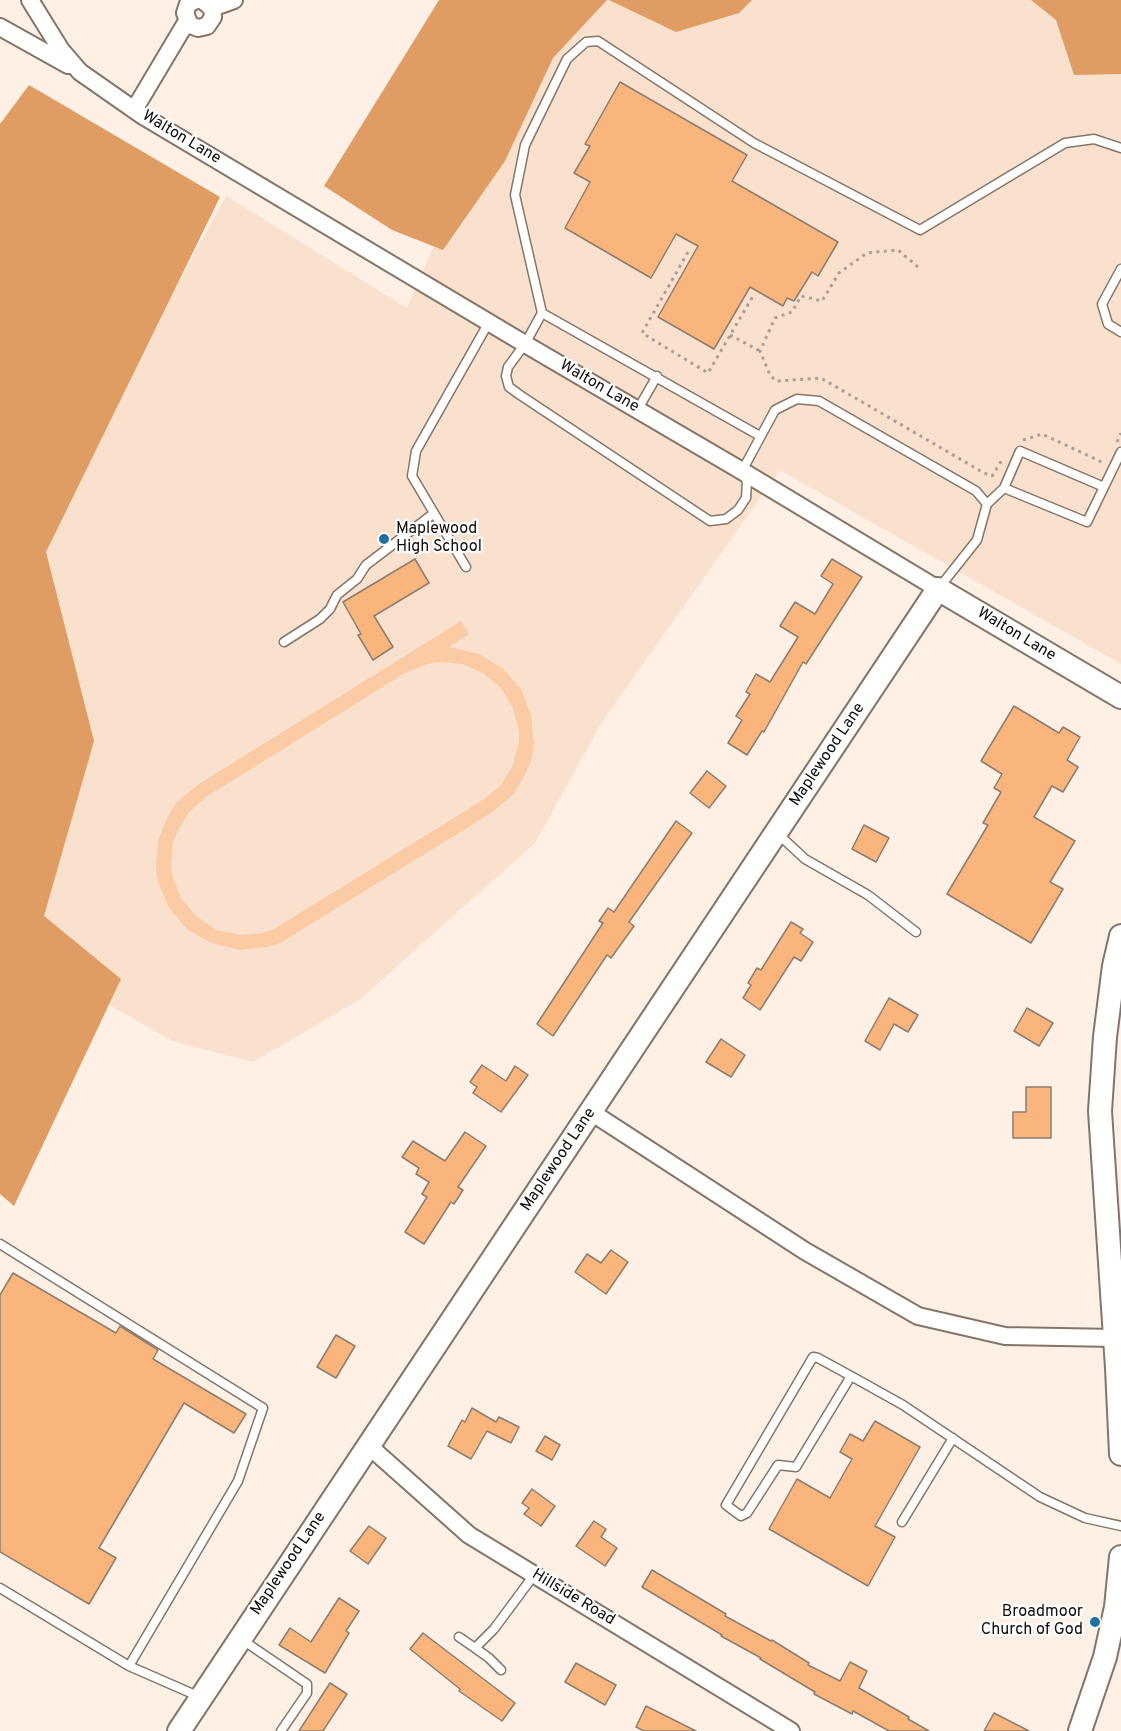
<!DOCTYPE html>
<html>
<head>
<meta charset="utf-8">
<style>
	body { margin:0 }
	canvas { display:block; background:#fef0e5 }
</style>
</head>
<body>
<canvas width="1121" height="1731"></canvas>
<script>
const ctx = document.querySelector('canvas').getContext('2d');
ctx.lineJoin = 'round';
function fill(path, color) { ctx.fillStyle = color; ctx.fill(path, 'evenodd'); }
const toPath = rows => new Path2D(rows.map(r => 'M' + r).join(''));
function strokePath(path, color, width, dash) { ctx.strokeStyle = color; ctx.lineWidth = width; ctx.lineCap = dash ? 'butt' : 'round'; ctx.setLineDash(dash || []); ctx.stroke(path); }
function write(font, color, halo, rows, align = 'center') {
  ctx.font = font + ' Overpass,sans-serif'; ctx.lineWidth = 4.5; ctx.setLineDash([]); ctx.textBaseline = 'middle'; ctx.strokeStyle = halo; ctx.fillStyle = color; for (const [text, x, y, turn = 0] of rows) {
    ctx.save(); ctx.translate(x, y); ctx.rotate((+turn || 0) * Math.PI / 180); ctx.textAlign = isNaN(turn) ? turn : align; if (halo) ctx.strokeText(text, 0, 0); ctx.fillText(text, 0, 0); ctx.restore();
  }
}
fill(toPath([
	[585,0,1121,0,1121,664,780,470,602,722,535,843,359,1000,253,1062,172,1041,0,942,0,608,226,196,407,308,432,250,548,43]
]), '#f9e1cd');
fill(toPath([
	[461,621,469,634,449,647,479,654,502,668,521,689,531,715,534,743,532,757,527,771,513,795,491,813,280,943,267,947,239,950,211,943,187,929,169,908,158,882,156,868,158,840,169,814,177,802,199,784],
	[439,662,462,664,483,673,501,688,513,708,519,731,519,742,513,765,501,785,483,800,274,929,263,933,240,935,217,930,197,917,182,900,173,878,171,867,173,843,177,832,189,812,206,797,405,673,427,664]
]), '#facba5');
fill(toPath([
	[439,0,607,0,553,58,505,161,443,250,392,230,324,186],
	[609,0,752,0,739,13,676,32],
	[1031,0,1121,0,1121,74,1074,75,1056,20],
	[29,85,220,197,46,552,94,741,44,916,121,979,14,1206,0,1194,0,124]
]), '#df9d64');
const building = toPath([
	[620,82,747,155,732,181,838,242,818,276,812,272,794,301,787,298,783,306,750,287,714,349,658,317,698,246,676,234,651,278,565,228,590,182,574,173,590,146,585,144,620,82],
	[415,559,429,583,374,616,393,647,373,660,358,635,361,634,343,602,415,559],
	[832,559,862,577,806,664,803,662,764,732,762,731,747,755,728,743,742,720,736,716,750,694,746,692,756,674,770,682,798,637,780,626,795,602,815,614,833,584,821,576,832,559],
	[1014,706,1059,733,1063,727,1080,737,1067,760,1078,767,1063,792,1052,786,1034,817,1075,841,1050,882,1063,889,1031,943,947,894,988,825,983,823,1001,792,994,788,1002,774,981,761,1014,706],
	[707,771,726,786,709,808,690,793,707,771],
	[676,821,692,833,629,922,634,926,611,958,607,955,553,1036,537,1024,603,923,599,921,608,908,614,912,676,821],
	[864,825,889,838,876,862,852,849,864,825],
	[791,922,803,929,800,933,813,942,801,961,794,957,760,1010,743,998,751,985,748,983,757,968,761,970,791,922],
	[889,998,918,1015,908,1032,894,1024,880,1050,865,1041,889,998],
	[1027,1008,1053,1023,1039,1046,1014,1031,1027,1008],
	[721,1039,745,1055,731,1077,706,1062,721,1039],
	[482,1065,506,1081,515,1066,528,1075,501,1112,473,1093,477,1087,470,1082,482,1065],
	[1026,1087,1051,1087,1051,1138,1013,1138,1013,1112,1026,1112,1026,1087],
	[465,1132,486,1146,458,1187,463,1190,454,1204,451,1202,424,1244,405,1232,427,1197,422,1194,429,1182,416,1174,419,1168,402,1157,413,1141,445,1161,465,1132],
	[611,1250,628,1262,606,1294,575,1272,587,1254,601,1263,611,1250],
	[13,1273,116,1333,120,1326,158,1350,153,1359,246,1414,234,1433,184,1403,99,1548,116,1558,89,1604,0,1552,0,1295,13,1273],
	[336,1335,355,1346,336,1378,317,1367,336,1335],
	[472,1408,496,1422,499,1417,519,1427,511,1443,487,1431,471,1459,448,1446,462,1420,465,1422,472,1408],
	[875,1421,920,1447,875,1526,895,1537,868,1586,769,1529,797,1479,830,1498,852,1459,840,1452,850,1434,863,1441,875,1421],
	[545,1436,560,1445,552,1460,536,1451,545,1436],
	[532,1489,555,1506,541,1526,524,1514,529,1508,522,1503,532,1489],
	[594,1521,606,1529,601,1537,617,1548,605,1566,576,1546,594,1521],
	[369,1526,386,1538,368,1564,350,1551,369,1526],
	[652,1570,726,1614,725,1616,771,1641,772,1640,809,1663,808,1665,840,1681,850,1662,867,1671,859,1688,909,1717,908,1719,929,1731,889,1731,853,1711,852,1714,814,1694,815,1692,760,1659,761,1658,721,1636,722,1635,642,1587,652,1570],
	[339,1598,359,1611,346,1631,349,1633,325,1673,279,1645,290,1628,311,1642,339,1598],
	[423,1633,515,1703,502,1721,459,1691,460,1689,410,1649,423,1633],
	[576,1663,616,1685,605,1705,565,1682,576,1663],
	[330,1683,347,1694,323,1731,299,1731,330,1683],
	[646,1706,696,1731,644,1731,636,1727,646,1706],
	[994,1713,1029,1731,984,1731,994,1713]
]);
fill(building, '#f9b57b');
strokePath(building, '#8d7d70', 1.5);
const lane = toPath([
	[1121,269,1102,304,1108,324,1121,332],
	[542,313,515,195,525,145,567,59,586,42,598,41,754,143,920,230,1065,143,1094,139,1121,148],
	[638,409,657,376],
	[760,436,542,313,525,344,508,367,506,376,509,387,520,395,710,521,726,519,738,510,746,498,747,482,742,471,775,410,797,399,819,401,976,491,987,504,977,540,939,588],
	[1104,487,1121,452],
	[987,504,1004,488,1020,451,1104,487,1087,522,1004,488],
	[466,567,412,476,416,451,489,322],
	[284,642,320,619,330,609,337,595,357,579,366,565,433,514],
	[777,833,805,859,868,895,916,932],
	[0,1244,263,1408,238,1481,129,1666],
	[851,1376,796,1467,778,1465,747,1513,741,1516,726,1505,813,1357,818,1358,851,1376,903,1405,1040,1497,1085,1518,1121,1526],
	[902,1522,953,1438],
	[0,1588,129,1666,200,1697],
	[459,1637,475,1648,494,1629,534,1575],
	[241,1639,307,1684,307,1693,281,1731],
	[475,1648,489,1658,501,1670]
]);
const street = toPath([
	[30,0,61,50,80,72,143,116,525,344,742,471,938,589],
	[196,0,188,4,185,13,190,25,198,28,207,26,213,17,212,8,202,0],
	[212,8,234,0],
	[0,27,68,65],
	[134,110,187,21],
	[591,1112,805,1251,918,1316,1005,1336,1115,1338],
	[369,1446,469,1535,791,1731]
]);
const secondary = toPath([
	[1121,936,1114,966,1105,1037,1100,1111,1117,1368,1121,1454],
	[179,1731,938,589,1121,697],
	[1080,1731,1105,1657,1116,1607,1121,1557]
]);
strokePath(lane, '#857568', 11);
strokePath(street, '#857568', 20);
strokePath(secondary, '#857568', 26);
strokePath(toPath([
	[688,252,642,333,708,373,753,296],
	[918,267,898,250,867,253,839,273,822,301,801,296,792,312,775,318,760,351,770,375,776,381,821,378,984,473,992,476,1002,460],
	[730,335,760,351],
	[1023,440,1042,434,1104,463],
	[1117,442,1121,433]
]), '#ab9f97', 3, [3, 4.5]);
strokePath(lane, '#fff', 8);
strokePath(street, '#fff', 16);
strokePath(secondary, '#fff', 22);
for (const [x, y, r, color] of [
	[384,539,6,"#2170a2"],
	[1095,1622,6,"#2170a2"]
]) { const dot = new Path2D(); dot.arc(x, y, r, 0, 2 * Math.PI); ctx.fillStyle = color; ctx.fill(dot); strokePath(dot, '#fff', 2); }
write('16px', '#110b07', '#fff', [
	["Walton Lane",181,138,31],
	["Walton Lane",599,387,30],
	["Walton Lane",1016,635,31],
	["Maplewood Lane",828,755,-56],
	["Maplewood Lane",559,1160,-56],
	["Maplewood Lane",289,1564,-56],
	["Hillside Road",573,1598,31]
]);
write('16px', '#110b07', '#fff', [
	["Maplewood",396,530],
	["High School",396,548],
	["Broadmoor",1083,1613,"right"],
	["Church of God",1083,1631,"right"]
], 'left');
</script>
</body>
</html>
